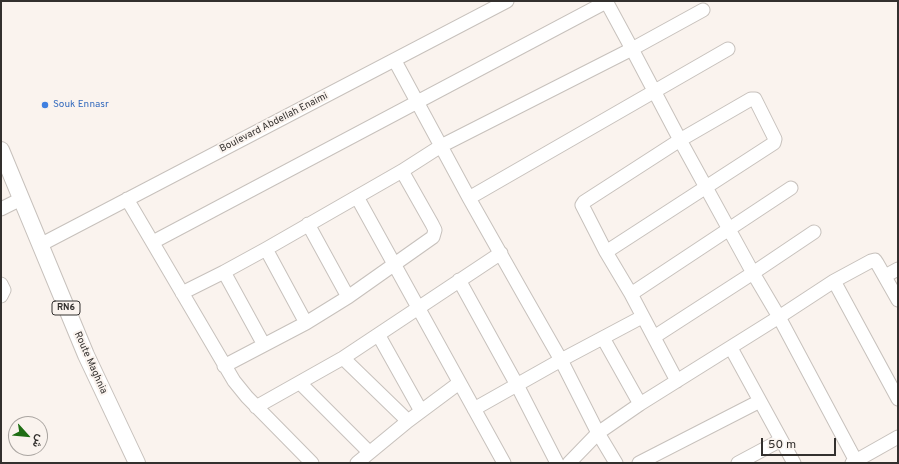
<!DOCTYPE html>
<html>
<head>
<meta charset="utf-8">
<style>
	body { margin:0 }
	#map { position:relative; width:899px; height:464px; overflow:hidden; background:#faf3ee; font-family:Overpass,Vazirmatn,sans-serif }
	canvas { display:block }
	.frame { position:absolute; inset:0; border:2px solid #33302e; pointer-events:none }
	.north { position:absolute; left:8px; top:416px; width:40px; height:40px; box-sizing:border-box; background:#faf3ee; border:1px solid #aaa5a1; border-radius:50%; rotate:117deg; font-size:11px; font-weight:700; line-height:16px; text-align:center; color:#33302e }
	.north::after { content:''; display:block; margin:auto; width:14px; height:18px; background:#1f6e14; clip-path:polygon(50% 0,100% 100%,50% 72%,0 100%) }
	.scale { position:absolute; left:761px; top:438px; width:75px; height:18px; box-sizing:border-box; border:2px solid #33302e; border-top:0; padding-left:5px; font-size:12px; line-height:14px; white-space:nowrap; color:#33302e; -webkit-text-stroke:3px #faf3ee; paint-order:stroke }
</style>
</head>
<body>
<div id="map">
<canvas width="899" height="464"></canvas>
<div class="frame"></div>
<div class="north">ش</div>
<div class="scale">50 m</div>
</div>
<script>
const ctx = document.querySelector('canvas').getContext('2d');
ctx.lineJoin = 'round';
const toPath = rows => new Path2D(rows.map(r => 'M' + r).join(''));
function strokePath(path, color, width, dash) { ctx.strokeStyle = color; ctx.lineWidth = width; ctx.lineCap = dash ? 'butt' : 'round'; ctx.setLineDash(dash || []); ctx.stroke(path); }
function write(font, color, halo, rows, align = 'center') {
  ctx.font = font + ' Overpass,sans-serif'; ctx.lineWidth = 4; ctx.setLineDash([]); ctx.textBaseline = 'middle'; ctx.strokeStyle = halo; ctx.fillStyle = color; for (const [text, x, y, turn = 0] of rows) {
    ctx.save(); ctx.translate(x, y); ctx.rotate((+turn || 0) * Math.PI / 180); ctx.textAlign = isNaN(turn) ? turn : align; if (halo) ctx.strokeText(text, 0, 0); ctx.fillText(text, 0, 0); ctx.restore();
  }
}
const minor = toPath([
	[606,1,632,49,680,140,753,273,779,317,857,463],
	[395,61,469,198,525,297,561,360,598,433,616,463],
	[357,197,504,463],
	[469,198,728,49],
	[127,199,234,381,247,397,312,463],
	[1,209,21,199],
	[308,224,348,297],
	[153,242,606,2],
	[40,245,507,1],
	[266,249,306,323],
	[606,252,774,143,775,139,755,99,751,99,680,140,584,202,582,205,606,252,631,294,677,381],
	[224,272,264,345],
	[885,276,898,269],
	[459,280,517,385,557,463],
	[834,281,898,399],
	[1,284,4,290,1,296],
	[182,293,224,272,266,249,402,171,441,146,632,49,703,10],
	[631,294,791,188],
	[379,336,421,411],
	[654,337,753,273,814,232],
	[603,338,640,404],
	[731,348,794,463],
	[343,358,408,421],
	[224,366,306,323,348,297,433,237,435,230,432,224,402,171],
	[300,383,369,452],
	[256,407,343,358,501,253],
	[474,409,561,360,642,317],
	[357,463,408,421,459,383],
	[569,463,598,433,640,404,779,317,834,281,871,261,875,260,877,263,898,300],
	[639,463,760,401],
	[738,463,781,440],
	[852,463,898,437]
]);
const major = toPath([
	[1,150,86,355,137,463]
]);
strokePath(minor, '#c7c1bc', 15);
strokePath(major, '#c7c1bc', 18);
strokePath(minor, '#fff', 13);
strokePath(major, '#fff', 16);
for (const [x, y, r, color] of [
	[45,105,4,"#3f7fe0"]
]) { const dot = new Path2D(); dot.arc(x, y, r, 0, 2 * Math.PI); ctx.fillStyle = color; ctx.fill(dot); strokePath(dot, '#faf3ee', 1.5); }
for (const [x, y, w] of [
	[66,308,28]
]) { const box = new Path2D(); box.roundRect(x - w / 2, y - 7, w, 14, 3); ctx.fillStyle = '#faf3ee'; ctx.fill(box); strokePath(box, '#33302e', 1); }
write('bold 9px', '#33302e', null, [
	["RN6",66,308]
]);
write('10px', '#366cbe', '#faf3ee', [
	["Souk Ennasr",53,105]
], 'left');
write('10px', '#33302e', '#faf3ee', [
	["Boulevard Abdellah Enaimi",274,123,-27],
	["Route Maghnia",90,363,66]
]);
</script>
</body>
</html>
